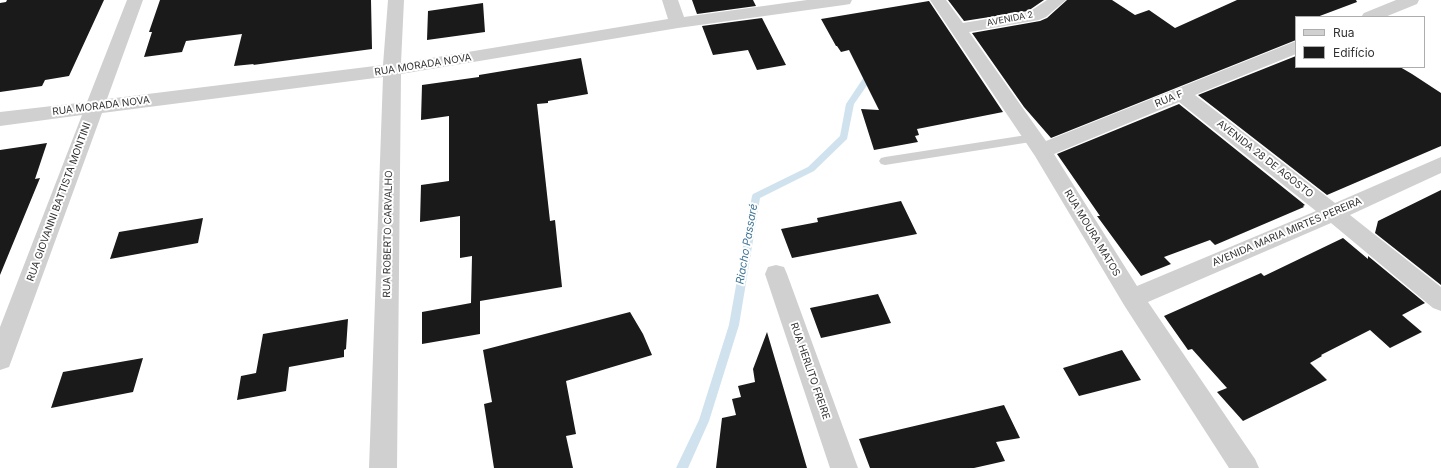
<!DOCTYPE html>
<html>
<head>
<meta charset="utf-8">
<style>
	body { margin:0 }
	#map { position:relative; width:1441px; height:468px; overflow:hidden; background:#fff; font-family:Inter,sans-serif }
	canvas { display:block }
	.legend { position:absolute; left:1295px; top:16px; width:130px; height:52px; box-sizing:border-box; background:#fff; border:1px solid #adadad; margin:0; padding:5px 7px; list-style:none; font-size:12px; color:#333 }
	.legend li { display:flex; align-items:center; gap:8px; height:20px }
	.legend b { width:20px; border:1px solid #adadad }
</style>
</head>
<body>
<div id="map">
<canvas width="1441" height="468"></canvas>
<ul class="legend">
<li><b style="height:5px;background:#d0d0d0"></b>Rua</li>
<li><b style="height:11px;background:#1a1a1a"></b>Edifício</li>
</ul>
</div>
<script>
const ctx = document.querySelector('canvas').getContext('2d');
ctx.lineJoin = 'round';
const toPath = rows => new Path2D(rows.map(r => 'M' + r).join(''));
function fill(path, color) { ctx.fillStyle = color; ctx.fill(path, 'evenodd'); }
function write(font, color, halo, rows, align = 'center') {
  ctx.font = font + ' Inter,sans-serif'; ctx.lineWidth = 4; ctx.setLineDash([]); ctx.textBaseline = 'middle'; ctx.strokeStyle = halo; ctx.fillStyle = color; for (const [text, x, y, turn = 0] of rows) {
    ctx.save(); ctx.translate(x, y); ctx.rotate((+turn || 0) * Math.PI / 180); ctx.textAlign = isNaN(turn) ? turn : align; if (halo) ctx.strokeText(text, 0, 0); ctx.fillText(text, 0, 0); ctx.restore();
  }
}
fill(toPath([
	[875,74,879,76,878,78,870,81,854,104,847,139,814,171,760,198,739,325,709,421,688,468,676,468,699,420,729,325,752,196,753,194,808,167,840,136,846,104,864,77,875,74]
]), '#cfe2ee');
fill(toPath([
	[7,0,104,0,69,76,45,80,42,86,0,92,0,3,6,2],
	[160,0,371,0,372,49,253,65,254,64,234,66,242,34,186,41,182,52,144,57,152,32,149,32],
	[692,0,753,0,756,6,697,14],
	[948,0,1044,0,1028,11,964,21],
	[1067,0,1112,0,1135,15,1149,10,1175,28,1237,0,1356,0,1357,2,1317,17,1296,17,1296,40,1051,138,1024,107,972,33,1040,21,1047,18],
	[929,1,1003,112,917,129,919,135,915,136,918,142,874,150,861,109,879,110,849,50,841,52,837,46,836,46,821,19],
	[483,3,485,32,427,40,428,11],
	[762,18,786,65,757,70,748,50,713,55,702,26],
	[1296,56,1296,67,1400,67,1412,74,1441,93,1441,146,1327,195,1198,95],
	[581,58,588,94,548,101,548,103,537,104,550,221,555,220,562,287,480,301,480,334,422,344,422,312,471,303,472,256,460,258,460,216,420,222,421,185,449,181,449,116,421,120,422,85,479,77,479,75],
	[1179,104,1305,205,1303,206,1304,207,1215,245,1210,240,1164,257,1171,264,1141,276,1097,216,1100,216,1057,154],
	[47,143,35,179,40,178,0,275,0,150],
	[1441,190,1441,285,1375,233,1378,221],
	[901,201,917,234,792,258,781,229,818,222,817,218],
	[203,218,198,243,110,259,119,232],
	[1343,238,1368,259,1368,256,1425,303,1402,315,1422,332,1390,348,1370,330,1321,355,1322,356,1310,363,1327,380,1243,421,1217,392,1227,388,1192,349,1188,350,1164,316,1261,273,1264,276],
	[878,294,891,323,821,338,810,308],
	[630,312,643,334,652,355,566,381,576,434,566,436,573,468,494,468,484,404,492,402,483,350],
	[348,319,346,349,344,350,344,357,289,367,286,391,237,400,241,376,256,373,263,334],
	[767,332,807,468,716,468,722,418,736,415,732,399,741,397,738,386,755,382,753,369],
	[1122,350,1141,380,1079,396,1063,368],
	[143,358,133,392,51,408,63,372],
	[1004,405,1020,438,996,442,1005,461,974,468,870,468,859,439]
]), '#1a1a1a');
fill(toPath([
	[1033,134,1037,135,1038,138,1037,141,885,165,881,164,879,161,881,158,885,157,1033,134]
]), '#d0d0d0');
fill(toPath([
	[127,0,143,0,107,99,383,65,388,0,404,0,401,63,668,19,662,0,678,0,684,17,807,0,852,0,850,4,844,5,678,28,401,74,397,468,369,468,383,77,102,113,12,359,9,367,0,370,0,327,82,115,0,126,0,112,87,102,127,0],
	[930,0,946,0,963,23,1029,12,1047,0,1066,0,1046,17,1039,20,969,32,1046,141,1296,41,1296,54,1195,95,1335,203,1441,157,1441,173,1350,215,1441,287,1441,311,1433,308,1331,223,1148,302,1255,459,1259,468,1229,468,1124,305,1035,156,930,0],
	[1179,102,1316,211,1137,286,1054,154,1179,102],
	[1396,0,1419,0,1417,4,1385,17,1361,17,1364,13,1396,0],
	[776,265,784,267,787,274,858,468,830,468,765,274,768,267,776,265]
]), '#d0d0d0');
write('9px', '#333', '#fff', [
	["AVENIDA 2",1010,19,-11]
]);
write('10px', '#333', '#fff', [
	["RUA MORADA NOVA",423,65,-9],
	["RUA F",1169,99,-22],
	["RUA MORADA NOVA",101,106,-7],
	["AVENIDA 28 DE AGOSTO",1265,159,38],
	["RUA GIOVANNI BATTISTA MONTINI",59,202,-70],
	["AVENIDA MARIA MIRTES PEREIRA",1287,232,-23],
	["RUA MOURA MATOS",1092,233,59],
	["RUA ROBERTO CARVALHO",388,234,-89],
	["RUA HERLITO FREIRE",810,371,71]
]);
write('italic 11px', '#3f7597', '#fff', [
	["Riacho Passaré",747,244,-80]
]);
</script>
</body>
</html>
